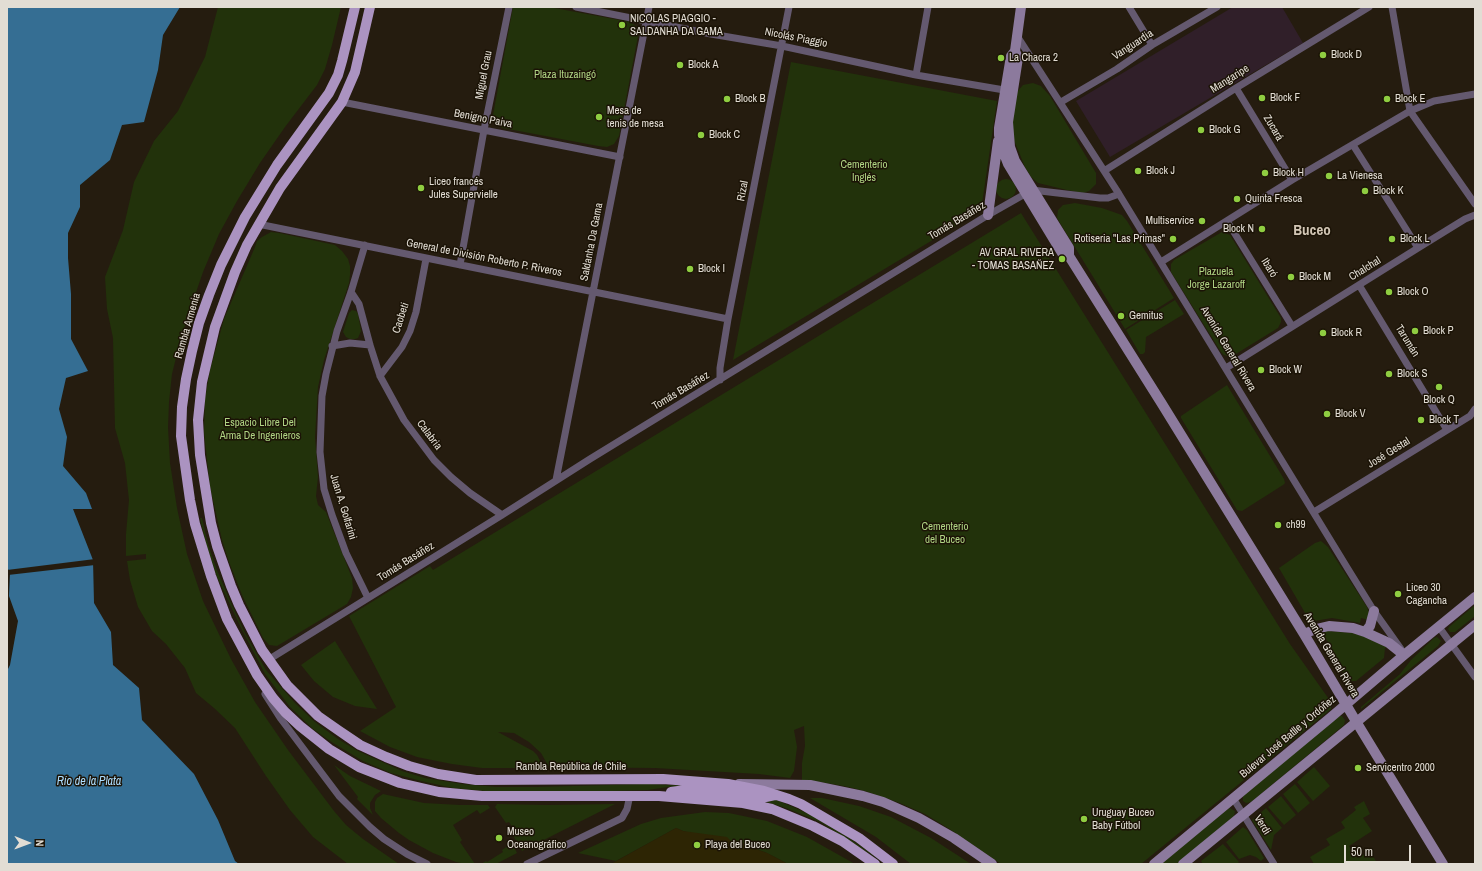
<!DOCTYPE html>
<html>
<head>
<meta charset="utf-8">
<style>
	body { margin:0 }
	#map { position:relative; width:1482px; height:871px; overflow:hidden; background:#251c0f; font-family:"Archivo Narrow",sans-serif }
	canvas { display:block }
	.frame { position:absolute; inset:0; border:8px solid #e2ddd4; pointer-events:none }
	.north { position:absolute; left:8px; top:823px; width:40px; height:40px; -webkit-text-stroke:3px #1b1306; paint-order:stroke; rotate:91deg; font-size:11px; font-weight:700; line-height:16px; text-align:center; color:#e2ddd4 }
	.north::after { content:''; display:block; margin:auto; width:14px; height:18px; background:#e2ddd4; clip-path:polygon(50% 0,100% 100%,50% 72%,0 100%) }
	.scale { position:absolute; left:1344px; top:845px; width:67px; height:18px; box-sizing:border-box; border:2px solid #e2ddd4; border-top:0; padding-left:5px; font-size:12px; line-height:14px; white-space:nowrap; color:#e2ddd4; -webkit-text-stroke:3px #1b1306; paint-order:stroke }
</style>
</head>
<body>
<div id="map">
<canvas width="1482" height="871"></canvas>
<div class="frame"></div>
<div class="north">N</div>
<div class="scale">50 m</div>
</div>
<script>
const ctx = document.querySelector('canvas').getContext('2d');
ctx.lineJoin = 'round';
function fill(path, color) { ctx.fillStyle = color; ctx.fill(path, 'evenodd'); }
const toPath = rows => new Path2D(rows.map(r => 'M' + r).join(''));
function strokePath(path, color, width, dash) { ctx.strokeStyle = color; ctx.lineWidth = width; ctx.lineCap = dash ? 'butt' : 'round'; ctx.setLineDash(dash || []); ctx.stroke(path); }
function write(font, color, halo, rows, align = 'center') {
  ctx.font = font + ' "Archivo Narrow",sans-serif'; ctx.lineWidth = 3; ctx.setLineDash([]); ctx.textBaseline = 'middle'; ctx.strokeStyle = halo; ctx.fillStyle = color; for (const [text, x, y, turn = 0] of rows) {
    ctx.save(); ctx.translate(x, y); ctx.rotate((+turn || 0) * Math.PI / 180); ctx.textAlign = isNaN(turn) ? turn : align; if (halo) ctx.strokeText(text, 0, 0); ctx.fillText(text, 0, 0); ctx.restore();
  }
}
fill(toPath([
	[1233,7,1282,7,1303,43,1110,157,1076,101]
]), '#301f29');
fill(toPath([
	[218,7,341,7,332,45,325,69,317,85,285,127,260,163,237,201,219,234,203,272,192,304,181,338,172,374,169,402,168,427,170,463,177,508,187,554,203,601,231,659,255,702,288,750,334,811,346,825,363,839,399,864,348,864,313,837,290,810,266,776,235,728,214,708,196,693,185,668,166,644,152,631,138,607,130,580,127,561,146,559,146,554,126,556,126,534,129,500,125,463,115,428,113,338,107,309,105,277,123,230,134,182,154,141,178,111,205,57],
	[513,7,549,7,630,22,636,26,638,32,638,36,619,136,614,144,607,147,598,146,503,128,495,124,493,115],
	[791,62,997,101,981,211,733,360],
	[1033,83,1041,86,1050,96,1096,173,1096,184,1089,191,1083,193,1067,190,1038,183,1031,177,1025,167,1014,140,1012,127,1016,93,1023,85],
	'996 189a10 10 0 1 1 20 0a10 10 0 1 1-20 0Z',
	[1075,203,1102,208,1122,215,1127,221,1174,298,1125,329,1057,218,1058,210,1063,205],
	[1021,213,1290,644,1331,702,1331,709,1141,864,1001,864,948,828,925,814,900,803,865,791,844,786,820,782,802,781,802,763,805,746,804,726,794,730,797,747,794,771,790,778,759,774,655,768,549,767,541,753,529,742,514,733,498,732,533,751,537,755,544,768,482,768,452,764,417,757,390,747,360,731,396,707,349,616,430,566,433,570],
	[271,232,279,233,335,245,342,251,348,259,350,266,350,275,349,283,324,360,318,387,315,437,318,477,316,496,318,505,326,512,352,578,353,588,351,597,347,604,277,646,269,645,263,638,242,595,229,562,222,540,210,487,204,432,205,399,210,370,224,319,255,247,257,241,262,237],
	[1222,232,1230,235,1281,318,1281,322,1278,328,1231,357,1224,355,1221,352,1171,272,1171,264,1174,260],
	[1175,300,1184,314,1146,337,1145,352,1143,354,1140,354,1126,330],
	[352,310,356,311,358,314,361,331,358,338,355,339,350,339,346,337,343,332,349,313],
	[1227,385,1284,479,1285,483,1283,485,1242,511,1237,510,1181,418,1181,416],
	[200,518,202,518,208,544,217,570,231,603,245,633,266,670,295,703,315,722,338,739,358,751,402,771,425,778,462,784,497,787,536,787,647,784,696,786,668,787,648,790,577,792,485,791,453,788,421,781,391,773,363,761,333,743,313,729,290,707,265,674,242,630,217,577,206,544],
	[1321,541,1328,547,1367,607,1369,613,1369,620,1361,618,1360,623,1332,618,1314,621,1312,616,1308,618,1279,568,1315,543],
	[1475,605,1475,616,1455,632,1450,632,1448,629,1449,627],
	[1327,631,1352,633,1366,637,1388,648,1385,648,1384,658,1356,681,1352,681,1349,678,1347,679,1324,645,1328,642,1321,632],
	[1437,637,1441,641,1438,646,1361,709,1361,707,1400,674,1411,660,1434,638],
	[335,641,377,709,355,706,333,697,314,681,301,665],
	[1339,716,1342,716,1345,720,1344,725,1251,802,1246,803,1243,801,1243,796],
	[334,765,350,776,381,791,375,795,370,803,370,808,373,815,357,799,358,797],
	[1314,767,1330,786,1313,801,1297,782],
	[1295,784,1310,803,1298,813,1283,794],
	[383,794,424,803,460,805,488,805,490,808,480,814,477,810,453,825,462,840,460,842,475,864,466,864,456,862,433,853,409,840,399,833,381,818,375,811,375,802,377,798],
	[1281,796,1296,815,1284,825,1268,807],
	[772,798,807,813,849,838,886,864,820,822,786,808,766,802],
	[810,798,822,798,859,806,891,817,931,838,971,864,911,864,876,837],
	[1364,801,1370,814,1363,818,1372,831,1349,846,1357,858,1367,853,1370,858,1373,856,1377,863,1314,864,1310,857,1330,845,1326,839,1345,828,1341,822,1356,810,1354,807],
	[497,804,547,805,615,804,522,851,511,832,514,830,509,822,506,823,495,807],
	[1230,808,1235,811,1234,816,1177,864,1160,864,1228,809],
	[1266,808,1282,828,1274,835,1271,850,1252,820],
	[705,812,729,813,767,821,807,837,855,864,788,864,767,853,750,847,747,843,733,843,683,831,676,828,616,861,578,853,641,824,661,818],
	[1243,827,1247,830,1264,858,1261,861,1256,857,1250,855,1239,859,1226,842],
	[512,843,517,853,496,864,481,864,486,861,487,862,503,852,502,850],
	[1223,844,1239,862,1237,864,1203,864,1201,861]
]), '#22320b');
fill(toPath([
	[676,828,683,831,727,837,733,843,747,843,750,847,767,853,788,864,611,864]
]), '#2d2504');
fill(toPath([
	[7,7,180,7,163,35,158,70,144,122,122,125,110,160,80,185,80,207,68,233,68,258,71,294,71,339,88,371,66,378,59,409,67,437,63,466,86,493,92,509,73,509,93,560,94,603,111,632,113,665,139,688,142,720,194,774,218,820,235,861,239,864,7,864,7,671,10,665,18,621,9,596,10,573,7,567]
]), '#356e93');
fill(toPath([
	[95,559,95,565,8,575,7,572,7,570]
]), '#251c0f');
strokePath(toPath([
	[576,7,711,34,782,46,916,75,1010,91],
	[1129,7,1152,45],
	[1392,7,1410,111,1475,204],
	[1017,36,1119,194,1348,569,1374,611,1401,649],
	[916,75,928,7],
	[1236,88,1292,180],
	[342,102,620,157],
	[1061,102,1117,69,1152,45,1217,7],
	[1353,145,1418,248],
	[1104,171,1236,88,1369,7],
	[1227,221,1292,326],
	[258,224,728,319],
	[365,245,351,292,337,331,326,374,322,396,320,452,324,489,332,515,346,553,368,598],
	[1161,262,1292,180,1410,111,1434,101,1475,94],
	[460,265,484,130,509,7],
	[1359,285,1447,430],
	[351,292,359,304,370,345,380,376,404,420,434,460,451,477,470,493,502,515],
	[332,346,350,343,370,345],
	[1226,368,1418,248,1465,219,1475,215],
	[380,376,402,347,410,331,416,312,426,259],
	[720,380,720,368,728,319,789,7],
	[556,480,649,7],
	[1314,512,1470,416,1475,409],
	[1439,627,1475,677],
	[268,660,502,515,590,459,988,215,1032,190,1100,198,1108,198,1119,194],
	[265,694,281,719,339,796,370,827,384,839,407,854,427,864],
	[1233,798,1274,864],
	[527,864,622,818,627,809,630,795]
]), '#64596f', 7);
strokePath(toPath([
	[1021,7,1015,51,1011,56,999,128,999,135,1003,151,1008,164,1062,253,1069,256,1162,404,1304,634,1357,723,1443,864],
	[1015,51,1018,58,1008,122,1010,147,1015,161,1069,248,1069,256],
	[988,215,998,141],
	[1365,632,1370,626,1374,611],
	[1304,634,1316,629,1329,626,1353,628,1365,632,1389,643,1404,655],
	[739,784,810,785,863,796,883,802,919,818,954,838,992,864],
	[1154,864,1330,718,1404,655,1475,597],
	[1183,864,1475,625]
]), '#8c7a9d', 10);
strokePath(toPath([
	[355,7,342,61,338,75,329,93,277,165,245,217,221,265,209,295,199,323,192,351,186,379,182,407,181,436,190,500,195,524,211,576,227,619,257,675,273,698,285,712,300,726,329,749,359,767,400,783,439,792,482,796,659,796,743,803,772,809,813,826,842,841,875,864],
	[370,7,355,72,342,102,280,188,247,245,235,272,215,327,202,382,198,420,200,455,211,523,217,546,231,586,239,605,262,650,287,685,318,716,338,730,360,745,386,757,409,766,438,774,476,780,663,779,728,784,764,791,789,799,801,804,859,838,893,864],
	[671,792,692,789,761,798,775,795]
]), '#ab93c1', 10);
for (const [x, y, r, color] of [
	[622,25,4,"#8fcd41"],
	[1323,55,4,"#8fcd41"],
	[1001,58,4,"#8fcd41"],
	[680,65,4,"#8fcd41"],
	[1262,98,4,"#8fcd41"],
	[727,99,4,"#8fcd41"],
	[1387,99,4,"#8fcd41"],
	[599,117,4,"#8fcd41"],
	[1201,130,4,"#8fcd41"],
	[701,135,4,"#8fcd41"],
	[1138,171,4,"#8fcd41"],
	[1265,173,4,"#8fcd41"],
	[1329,176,4,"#8fcd41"],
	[421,188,4,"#8fcd41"],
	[1365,191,4,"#8fcd41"],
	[1237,199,4,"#8fcd41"],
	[1202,221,4,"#8fcd41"],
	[1262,229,4,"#8fcd41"],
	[1173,239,4,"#8fcd41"],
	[1392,239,4,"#8fcd41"],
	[1062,259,4,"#8fcd41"],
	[690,269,4,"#8fcd41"],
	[1291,277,4,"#8fcd41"],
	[1389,292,4,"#8fcd41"],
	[1121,316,4,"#8fcd41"],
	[1415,331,4,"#8fcd41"],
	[1323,333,4,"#8fcd41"],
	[1261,370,4,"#8fcd41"],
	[1389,374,4,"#8fcd41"],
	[1439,387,4,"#8fcd41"],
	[1327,414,4,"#8fcd41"],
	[1421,420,4,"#8fcd41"],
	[1278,525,4,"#8fcd41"],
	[1398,594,4,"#8fcd41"],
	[1358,768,4,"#8fcd41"],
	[1084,819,4,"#8fcd41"],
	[499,838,4,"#8fcd41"],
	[697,845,4,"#8fcd41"]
]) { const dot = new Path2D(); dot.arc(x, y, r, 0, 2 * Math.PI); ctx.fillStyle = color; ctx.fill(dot); strokePath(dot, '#1b1306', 1.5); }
write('11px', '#e2ddd4', '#1b1306', [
	["NICOLAS PIAGGIO -",630,19],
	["SALDANHA DA GAMA",630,32],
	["Block D",1331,55],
	["La Chacra 2",1009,58],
	["Block A",688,65],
	["Block F",1270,98],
	["Block B",735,99],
	["Block E",1395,99],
	["Mesa de",607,111],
	["tenis de mesa",607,124],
	["Block G",1209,130],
	["Block C",709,135],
	["Block J",1146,171],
	["Block H",1273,173],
	["La Vienesa",1337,176],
	["Liceo francés",429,182],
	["Jules Supervielle",429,195],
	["Block K",1373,191],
	["Quinta Fresca",1245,199],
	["Multiservice",1194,221,"right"],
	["Block N",1254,229,"right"],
	["Rotiseria \"Las Primas\"",1165,239,"right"],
	["Block L",1400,239],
	["AV GRAL RIVERA",1054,253,"right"],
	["- TOMAS BASAÑEZ",1054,266,"right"],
	["Block I",698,269],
	["Block M",1299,277],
	["Block O",1397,292],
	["Gemitus",1129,316],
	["Block P",1423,331],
	["Block R",1331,333],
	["Block W",1269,370],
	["Block S",1397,374],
	["Block Q",1439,400,"center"],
	["Block V",1335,414],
	["Block T",1429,420],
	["ch99",1286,525],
	["Liceo 30",1406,588],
	["Cagancha",1406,601],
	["Servicentro 2000",1366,768],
	["Uruguay Buceo",1092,813],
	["Baby Fútbol",1092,826],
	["Museo",507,832],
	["Oceanográfico",507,845],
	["Playa del Buceo",705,845]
], 'left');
write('11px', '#e2ddd4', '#1b1306', [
	["Nicolás Piaggio",796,38,11],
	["Vanguardia",1133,45,-33],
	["Miguel Grau",484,75,-79],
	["Mangaripe",1230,79,-32],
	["Benigno Paiva",483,119,11],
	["Zucará",1273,128,59],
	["Rizal",743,191,-79],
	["Tomás Basáñez",957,221,-31],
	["Saldanha Da Gama",592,242,-79],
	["General de División Roberto P. Riveros",484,258,11],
	["Ibaró",1269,268,58],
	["Chalchal",1365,269,-32],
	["Caobeti",401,318,-72],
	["Rambla Armenia",188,326,-74],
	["Tarumán",1407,341,58],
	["Avenida General Rivera",1228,349,59],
	["Tomás Basáñez",681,391,-31],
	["Calabria",429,435,53],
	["José Gestal",1389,453,-32],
	["Juan A. Golfarini",343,507,73],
	["Tomás Basáñez",406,562,-32],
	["Avenida General Rivera",1331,655,59],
	["Bulevar José Batlle y Ordóñez",1288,737,-40],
	["Rambla República de Chile",571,767],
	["Verdi",1262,825,58]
]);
write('11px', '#b0d584', '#1b1306', [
	["Plaza Ituzaingó",565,75],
	["Cementerio",864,165],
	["Inglés",864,178],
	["Plazuela",1216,272],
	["Jorge Lazaroff",1216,285],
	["Espacio Libre Del",260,423],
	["Arma De Ingenieros",260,436],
	["Cementerio",945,527],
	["del Buceo",945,540]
]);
write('italic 12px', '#adddff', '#1b1306', [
	["Río de la Plata",89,782]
]);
write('bold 15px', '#d2c6b5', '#1b1306', [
	["Buceo",1312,231]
]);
</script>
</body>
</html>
